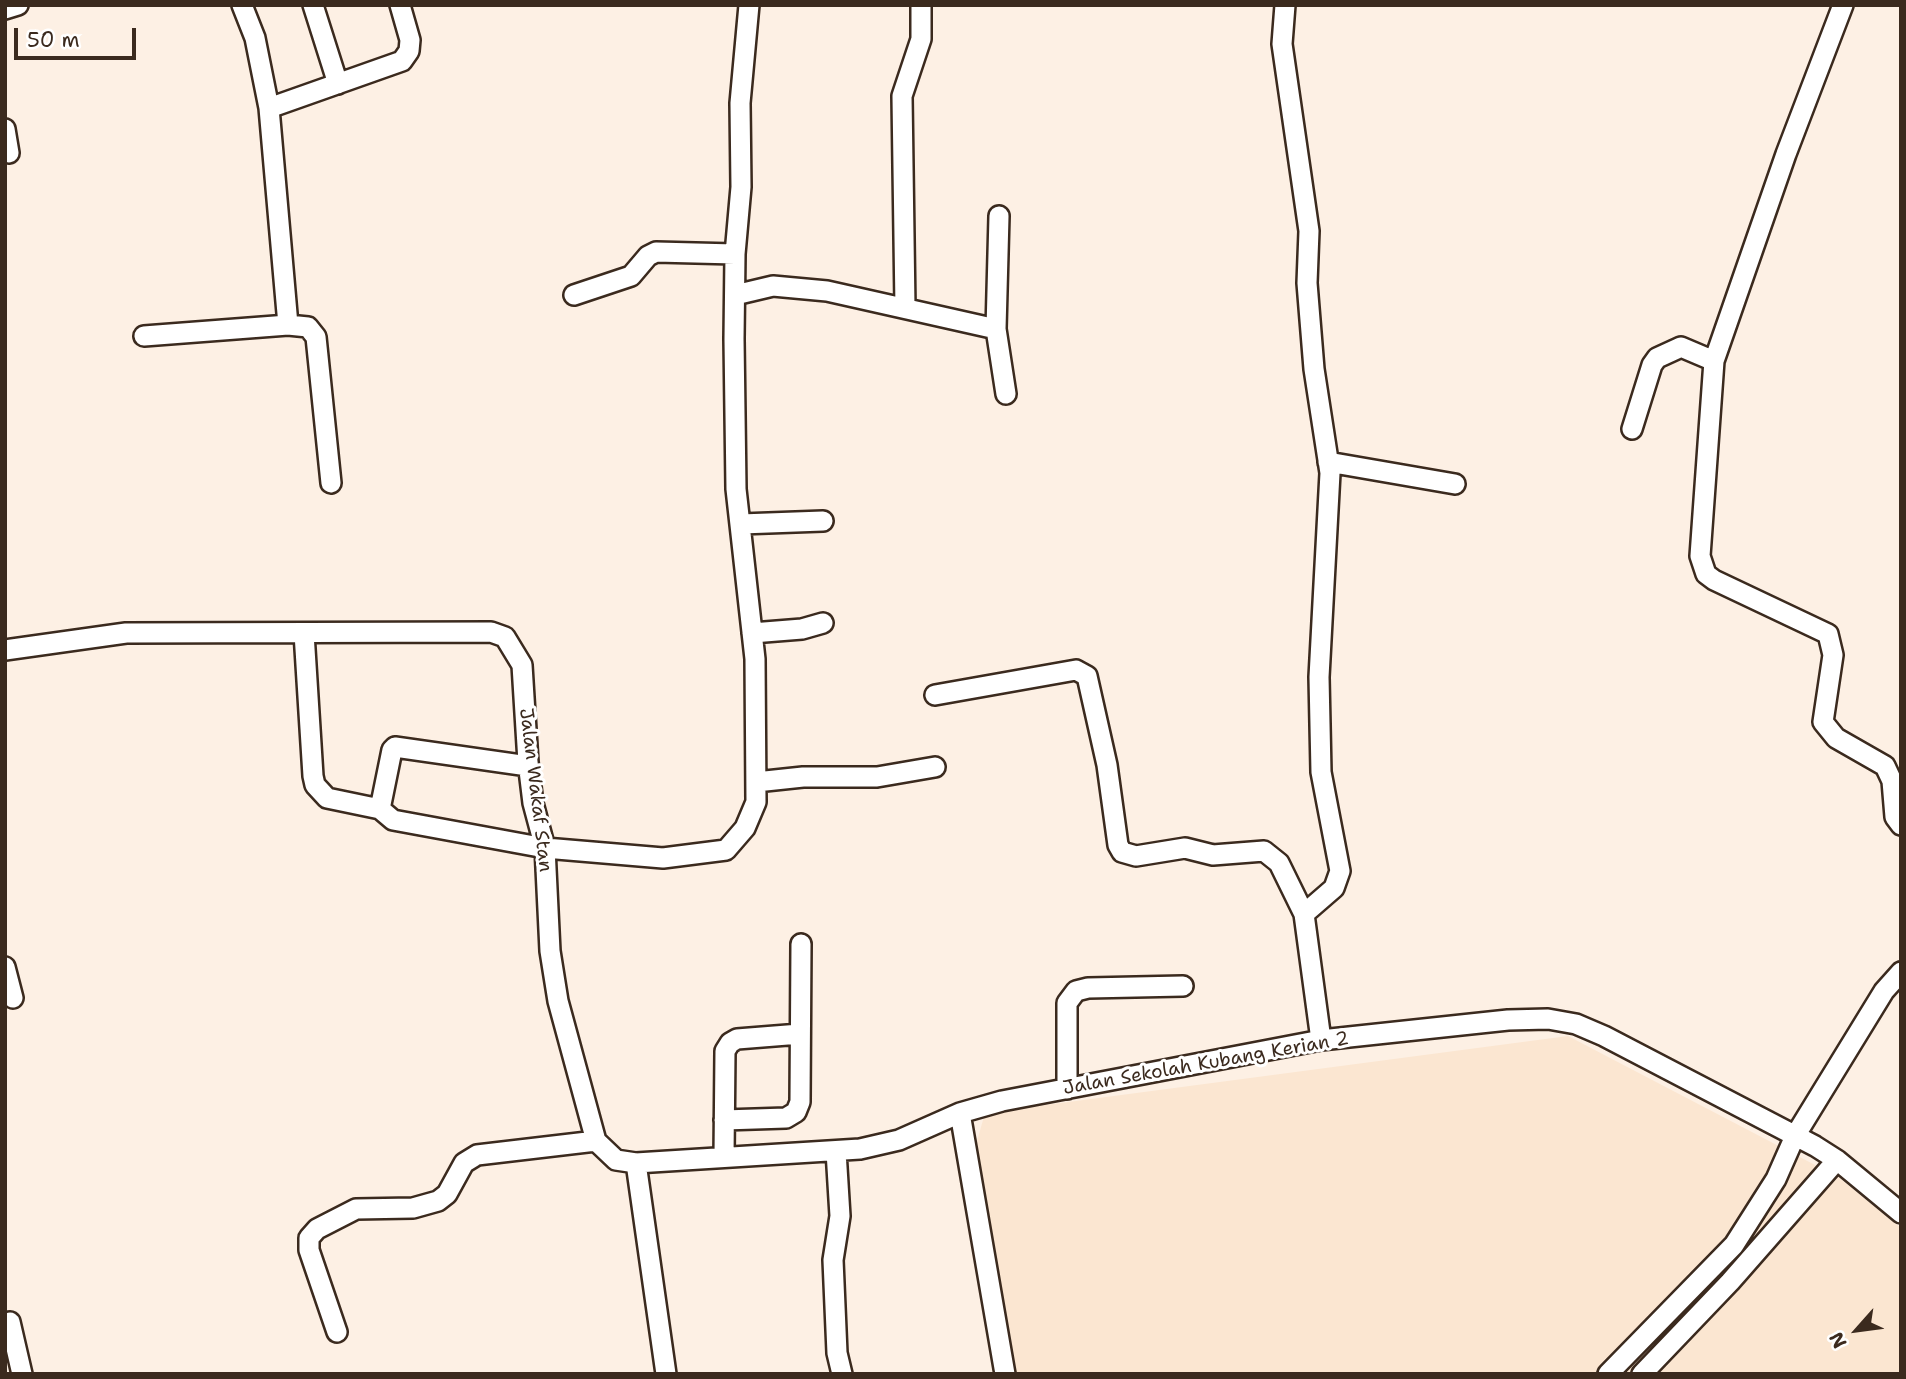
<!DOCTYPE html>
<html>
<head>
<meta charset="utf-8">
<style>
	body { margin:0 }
	#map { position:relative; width:1906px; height:1379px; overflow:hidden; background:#fdf0e4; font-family:"Shantell Sans",sans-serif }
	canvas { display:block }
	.frame { position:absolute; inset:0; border:7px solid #3b2a1e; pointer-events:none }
	.north { position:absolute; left:1822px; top:1295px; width:70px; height:70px; -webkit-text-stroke:5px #fff; paint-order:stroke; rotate:242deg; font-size:19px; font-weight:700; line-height:28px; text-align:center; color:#3b2a1e }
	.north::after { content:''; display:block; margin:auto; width:24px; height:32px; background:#3b2a1e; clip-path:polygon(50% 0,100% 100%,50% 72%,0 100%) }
	.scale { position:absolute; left:14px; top:28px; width:122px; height:32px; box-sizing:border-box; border:4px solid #3b2a1e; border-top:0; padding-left:9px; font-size:21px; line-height:24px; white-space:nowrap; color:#3b2a1e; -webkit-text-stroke:5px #fff; paint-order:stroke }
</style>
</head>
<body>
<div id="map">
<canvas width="1906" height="1379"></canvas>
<div class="frame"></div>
<div class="north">N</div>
<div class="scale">50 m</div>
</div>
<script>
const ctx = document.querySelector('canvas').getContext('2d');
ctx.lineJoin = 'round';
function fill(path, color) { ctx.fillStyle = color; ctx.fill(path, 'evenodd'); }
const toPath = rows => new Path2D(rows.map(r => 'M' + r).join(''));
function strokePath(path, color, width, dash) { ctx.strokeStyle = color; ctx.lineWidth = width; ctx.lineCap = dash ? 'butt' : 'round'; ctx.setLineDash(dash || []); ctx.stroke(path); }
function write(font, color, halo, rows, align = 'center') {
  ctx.font = font + ' "Shantell Sans",sans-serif'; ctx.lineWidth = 6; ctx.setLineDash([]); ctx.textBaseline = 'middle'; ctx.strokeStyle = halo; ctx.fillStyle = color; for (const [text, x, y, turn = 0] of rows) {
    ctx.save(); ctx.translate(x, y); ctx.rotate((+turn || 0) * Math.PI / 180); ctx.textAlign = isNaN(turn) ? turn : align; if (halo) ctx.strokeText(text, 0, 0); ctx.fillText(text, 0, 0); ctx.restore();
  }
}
fill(toPath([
	[1568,1036,1838,1177,1901,1228,1901,1374,1009,1374,977,1141,985,1113]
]), '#fbe6d1');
const minor = toPath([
	[242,5,255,38,269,108,288,325,308,327,316,337,331,483],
	[313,5,338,84],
	[1285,5,1282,44,1309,231,1307,283,1314,369,1330,473,1319,677,1321,772,1340,871,1334,888,1304,914,1321,1040],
	[1843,5,1786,154,1714,361,1700,556,1706,574,1714,580,1828,634,1833,655,1823,722,1836,738,1885,766,1892,781,1895,817,1901,825],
	[5,9,18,5],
	[269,108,402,61,409,51,410,40,400,5],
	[5,129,9,153],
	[574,295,631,276,648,256,656,252,735,254],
	[735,295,773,286,827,291,996,329,1006,394],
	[905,308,902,96,921,39,921,5],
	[996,329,999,216],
	[144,336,288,325],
	[1632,429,1652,365,1657,358,1681,347,1714,361],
	[1328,462,1455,484],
	[741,524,823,521],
	[304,633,313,776,315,785,327,798,380,809,393,820,545,848,663,858,726,850,745,828,756,802,755,659,736,489,734,339,735,254,741,187,740,103,749,5],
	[752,633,802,629,823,623],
	[5,650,126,633,491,632,505,637,522,665,528,762,533,803,545,848,550,951,558,1001,596,1141,616,1160,636,1163,860,1149,899,1140,960,1113,1002,1101,1321,1040,1508,1020,1548,1019,1576,1024,1604,1036,1815,1146,1837,1160,1901,1213],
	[935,695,1076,670,1087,676,1107,765,1118,845,1122,852,1136,856,1185,848,1213,855,1264,851,1279,863,1304,914],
	[756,782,803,777,877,777,935,767],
	[380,809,392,750,395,747,528,766],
	[5,967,13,998],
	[1067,1089,1067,1003,1076,991,1088,988,1183,986],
	[960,1113,1005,1374],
	[724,1120,786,1118,796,1112,800,1102,801,944],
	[836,1151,840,1216,833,1260,837,1353,842,1374],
	[724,1157,725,1051,730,1043,737,1039,800,1034],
	[636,1163,666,1374],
	[10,1322,22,1374],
	[337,1332,309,1250,309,1238,317,1229,356,1209,413,1208,438,1201,447,1194,464,1163,477,1155,596,1141],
	[1608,1374,1734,1245,1776,1179,1795,1136,1884,991,1901,972],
	[1642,1374,1730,1282,1837,1160]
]);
strokePath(minor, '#3b2a1e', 24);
strokePath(minor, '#fff', 19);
write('19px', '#3b2a1e', '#fff', [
	["Jalan Wakaf Stan",535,790,83],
	["Jalan Sekolah Kubang Kerian 2",1206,1064,-10]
]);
</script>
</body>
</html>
